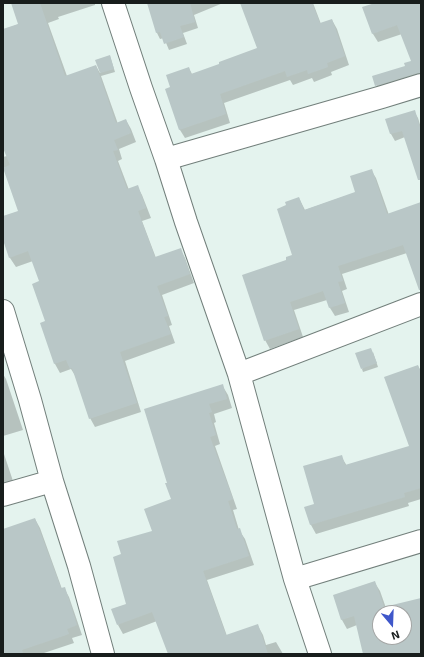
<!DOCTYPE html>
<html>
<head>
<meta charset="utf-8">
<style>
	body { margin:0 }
	#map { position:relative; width:424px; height:657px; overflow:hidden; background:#e4f3ee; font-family:"Exo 2",sans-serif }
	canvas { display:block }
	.frame { position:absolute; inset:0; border:4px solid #181d1c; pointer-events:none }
	.north { position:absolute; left:372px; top:605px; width:40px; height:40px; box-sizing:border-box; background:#fff; border:1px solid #a3a5a4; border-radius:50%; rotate:161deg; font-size:11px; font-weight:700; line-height:16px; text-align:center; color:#181d1c }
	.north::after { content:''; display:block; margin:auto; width:14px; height:18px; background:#3f57ca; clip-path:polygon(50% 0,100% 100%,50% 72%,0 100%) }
</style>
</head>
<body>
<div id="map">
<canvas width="424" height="657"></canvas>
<div class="frame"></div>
<div class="north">N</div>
</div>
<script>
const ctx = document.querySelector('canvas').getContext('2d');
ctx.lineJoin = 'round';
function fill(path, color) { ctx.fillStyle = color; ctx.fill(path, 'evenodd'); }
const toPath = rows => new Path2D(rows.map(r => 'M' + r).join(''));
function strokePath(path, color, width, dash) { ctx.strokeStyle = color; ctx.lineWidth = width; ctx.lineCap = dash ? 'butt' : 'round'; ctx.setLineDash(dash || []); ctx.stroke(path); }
fill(toPath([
	[12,3,95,3,95,5,58,17,59,19,48,23,67,76,96,66,100,73,101,73,97,60,110,56,115,72,101,76,118,124,126,120,131,129,136,142,119,149,122,159,118,161,129,190,137,186,142,195,151,218,142,221,156,258,180,249,185,258,194,283,162,295,172,325,169,326,175,343,125,361,141,412,95,427,90,418,76,377,71,369,60,373,55,364,47,322,41,282,33,261,16,267,10,258,3,237,3,217,19,212,3,164,3,157,7,156,3,145,3,30,19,24],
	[148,3,223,3,194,15,198,28,183,33,187,44,169,50,164,38,160,39,157,33],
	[241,3,313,3,321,24,332,20,337,29,349,65,331,72,332,75,314,82,312,78,293,85,290,80,224,103,230,123,185,138,180,130,166,90,172,88,189,68,192,74,221,65,258,49],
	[377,3,421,3,421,82,381,94,376,86,406,67,413,61,402,34,378,42,373,34,364,8],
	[414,111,418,118,421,128,421,161,405,137,395,141,391,134,387,120],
	[371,170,376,178,389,215,421,203,421,286,407,253,342,274,347,289,342,291,349,312,335,316,330,308,327,300,294,310,303,337,270,349,265,340,288,260,293,256,299,198,305,210,357,192],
	[373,352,378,367,363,372,362,369],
	[418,366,421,371,421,499,408,503,409,506,316,534,311,525,305,508,315,505,341,456,347,466,410,447],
	[3,374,6,379,23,430,3,436],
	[222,385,228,395,232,408,214,414,216,422,214,423,220,444,215,446,237,509,233,510,239,530,245,539,254,565,207,580,227,636,258,626,263,635,266,645,276,642,283,654,169,654,157,621,123,634,118,625,128,605,122,555,153,532,172,500,168,483,145,410],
	[3,451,13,481,3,484],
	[35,519,40,528,62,589,64,588,69,597,82,635,72,638,74,643,41,654,3,654,3,530],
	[375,583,380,591,386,608,421,600,421,654,364,654,357,625,347,629,342,620,334,596],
	[380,613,404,613,404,637,380,637]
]), '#0003');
fill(toPath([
	[11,3,40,3,65,76,96,65,116,123,126,119,131,133,114,140,118,150,113,151,127,189,138,185,146,208,138,211,155,257,181,248,190,274,157,286,168,316,164,317,171,334,120,352,137,403,89,419,72,368,70,369,66,360,54,364,40,323,45,321,32,284,39,281,28,251,9,258,3,240,3,216,18,211,3,168,10,165,3,148,3,29,18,24],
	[147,3,190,3,195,22,180,26,184,37,164,44,160,32,156,33],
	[240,3,312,3,320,23,332,19,345,56,327,63,328,67,308,74,307,70,287,77,285,71,220,94,226,114,179,130,165,89,170,87,166,75,189,67,191,74,219,64,219,62,257,48],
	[375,3,421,3,421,73,417,73,375,86,372,76,405,66,404,63,411,61,397,25,372,34,362,7],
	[110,55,114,69,100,73,95,60],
	[415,110,421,131,421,180,418,180,402,131,390,134,385,119],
	[372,169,387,214,421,202,421,290,419,290,403,245,338,266,343,281,338,282,345,303,329,308,323,291,290,302,299,329,264,341,242,275,286,260,286,257,292,255,277,209,286,205,285,202,299,197,304,210,355,192,350,176],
	[371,348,377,363,361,369,355,353],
	[418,365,421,373,421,488,404,493,405,497,310,525,304,507,314,504,303,466,342,455,345,465,409,446,384,377],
	[223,384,227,399,209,404,212,412,209,413,216,435,210,437,233,499,228,501,237,529,240,528,249,556,203,571,226,635,258,624,268,654,168,654,152,612,117,625,111,609,126,604,113,557,121,554,117,541,152,531,144,509,171,499,165,483,167,483,144,409],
	[35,518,61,588,65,587,77,625,67,629,69,634,22,650,23,654,3,654,3,529],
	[375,581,384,607,421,598,421,654,363,654,354,616,341,620,333,595],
	[380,613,404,613,404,637,380,637]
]), '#b9c7c7');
const minor = toPath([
	[113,3,141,88,166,159,186,222,239,374,295,579,320,654],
	[166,159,382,97,421,85],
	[3,311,30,400,52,481],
	[239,374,421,304],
	[3,495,52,481,79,566,103,654],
	[295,579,421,541]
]);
strokePath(minor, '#727f7b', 24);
strokePath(minor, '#fff', 22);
</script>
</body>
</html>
